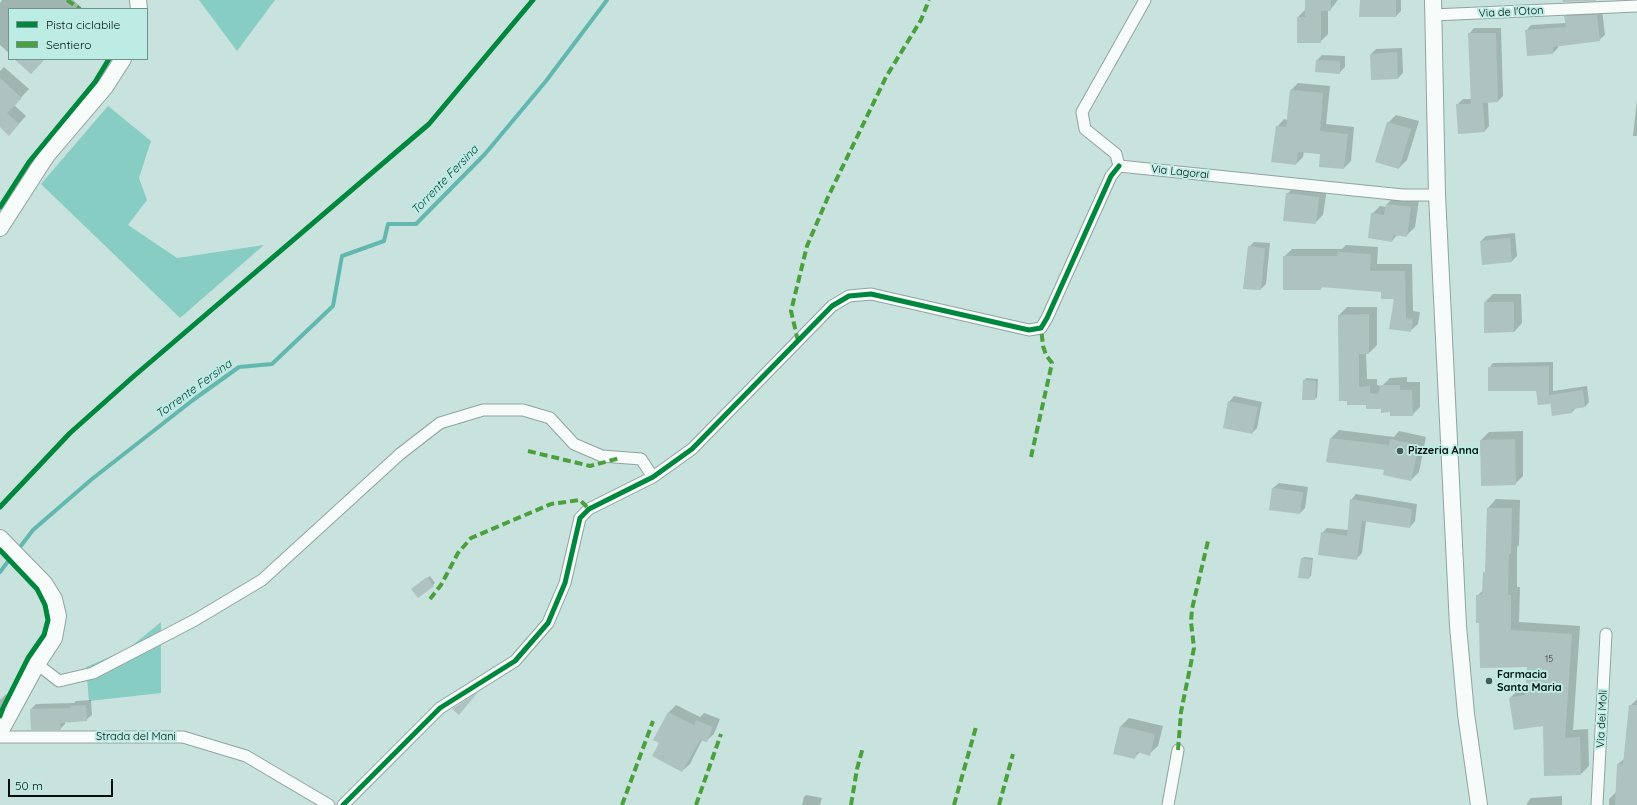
<!DOCTYPE html>
<html>
<head>
<meta charset="utf-8">
<style>
	body { margin:0 }
	#map { position:relative; width:1637px; height:805px; overflow:hidden; background:#c8e2dd; font-family:Quicksand,sans-serif }
	canvas { display:block }
	.legend { position:absolute; left:8px; top:8px; width:140px; height:52px; box-sizing:border-box; background:#bdece5; border:1px solid #72948f; margin:0; padding:5px 7px; list-style:none; font-size:12px; color:#010f0d }
	.legend li { display:flex; align-items:center; gap:8px; height:20px }
	.legend b { width:20px; border:1px solid #72948f }
	.scale { position:absolute; left:8px; top:779px; width:105px; height:18px; box-sizing:border-box; border:2px solid #010f0d; border-top:0; padding-left:5px; font-size:12px; line-height:14px; white-space:nowrap; color:#010f0d; -webkit-text-stroke:3px #bdece5; paint-order:stroke }
</style>
</head>
<body>
<div id="map">
<canvas width="1637" height="805"></canvas>
<ul class="legend">
<li><b style="height:5px;background:#00873e"></b>Pista ciclabile</li>
<li><b style="height:5px;background:#4ba03e"></b>Sentiero</li>
</ul>
<div class="scale">50 m</div>
</div>
<script>
const ctx = document.querySelector('canvas').getContext('2d');
ctx.lineJoin = 'round';
function fill(path, color) { ctx.fillStyle = color; ctx.fill(path, 'evenodd'); }
const toPath = rows => new Path2D(rows.map(r => 'M' + r).join(''));
function strokePath(path, color, width, dash) { ctx.strokeStyle = color; ctx.lineWidth = width; ctx.lineCap = dash ? 'butt' : 'round'; ctx.setLineDash(dash || []); ctx.stroke(path); }
function write(font, color, halo, rows, align = 'center') {
  ctx.font = font + ' Quicksand,sans-serif'; ctx.lineWidth = 4; ctx.setLineDash([]); ctx.textBaseline = 'middle'; ctx.strokeStyle = halo; ctx.fillStyle = color; for (const [text, x, y, turn = 0] of rows) {
    ctx.save(); ctx.translate(x, y); ctx.rotate((+turn || 0) * Math.PI / 180); ctx.textAlign = isNaN(turn) ? turn : align; if (halo) ctx.strokeText(text, 0, 0); ctx.fillText(text, 0, 0); ctx.restore();
  }
}
fill(toPath([
	[199,0,275,0,237,51],
	[108,106,151,141,139,178,147,200,128,225,177,258,264,245,180,318,41,184],
	[161,622,161,693,89,701,86,667,128,649]
]), '#87cdc4');
fill(toPath([
	[2,0,73,0,83,9,9,9,9,53,0,45,0,3],
	[1306,0,1338,0,1330,10,1328,10,1328,34,1320,42,1298,17,1306,9],
	[1361,0,1401,0,1401,11,1396,16],
	[1602,10,1605,35,1599,40,1558,45,1558,48,1553,53,1526,31,1531,25,1566,23,1565,17,1571,11],
	[1474,28,1501,28,1503,96,1498,101,1488,102,1489,126,1484,132,1457,105,1463,99,1472,99,1469,34],
	[1402,48,1403,73,1398,78,1371,79,1371,54,1376,49],
	[1322,55,1345,56,1345,67,1340,72,1317,60],
	[4,67,29,89,14,105,26,116,17,126,0,126,0,71],
	[1298,83,1330,86,1326,124,1354,127,1351,161,1344,168,1321,153,1304,152,1303,157,1296,164,1277,127,1284,119,1288,120,1291,90],
	[1637,100,1637,136,1633,136],
	[1396,115,1419,121,1407,160,1399,168,1388,123],
	[1295,186,1327,189,1323,215,1315,223,1287,194],
	[1395,196,1419,200,1415,227,1406,236,1398,234,1392,241,1372,214,1380,206,1387,207,1387,204],
	[1515,233,1517,256,1512,261,1481,241,1486,236],
	[1254,242,1270,243,1266,284,1261,289,1249,247],
	[1346,245,1378,247,1377,264,1412,264,1413,311,1420,312,1418,324,1410,331,1395,298,1382,291,1323,286,1321,289,1284,257,1292,249,1342,249],
	[1493,294,1521,294,1522,323,1514,332,1485,302],
	[1347,307,1377,307,1377,345,1369,353,1366,353,1367,379,1377,379,1377,385,1382,386,1390,378,1407,377,1407,382,1420,382,1420,407,1412,415,1391,411,1367,404,1348,404,1339,315],
	[1553,362,1553,391,1587,386,1589,402,1585,407,1576,408,1572,412,1551,401,1549,403,1537,390,1489,368,1493,363],
	[1307,378,1318,379,1317,397,1315,399,1304,380],
	[1234,396,1262,402,1257,428,1252,433,1229,402],
	[1339,430,1394,437,1399,431,1426,437,1419,472,1411,480,1385,469,1327,462,1331,438],
	[1523,431,1523,476,1515,484,1481,440,1489,432],
	[1279,483,1308,487,1305,508,1300,513,1271,509,1273,488],
	[1356,494,1417,504,1415,521,1410,527,1366,521,1362,553,1356,559,1322,533,1327,528,1348,530,1351,500],
	[1496,499,1520,500,1519,545,1517,547,1517,587,1520,587,1519,622,1580,626,1573,730,1588,729,1589,766,1581,774,1544,725,1510,698,1519,689,1526,688,1528,666,1480,622,1477,596,1484,589,1484,573,1486,570,1488,508],
	[1304,557,1313,558,1311,576,1308,578,1302,559],
	[430,576,435,583,433,585,415,587],
	[6,694,10,697,0,712,0,700],
	[1637,699,1637,805,1609,805,1609,799,1616,792,1618,764,1625,758,1630,706],
	[91,700,92,715,86,720,65,722,65,724,60,729,31,709,36,704,74,703,76,701],
	[676,705,700,717,704,713,720,719,714,734,706,741,702,740,690,764,682,771,661,743,654,739,669,712],
	[1129,718,1163,726,1158,746,1149,754,1140,752,1134,758,1121,726],
	[806,795,822,798,820,805,802,805,804,797],
	[1562,796,1562,805,1527,805,1527,803,1531,798]
]), '#0003');
strokePath(toPath([
	[17,551,33,530,92,479,193,400,239,367,272,364,333,306,342,256,384,241,388,224,416,224,485,154,546,81,607,0],
	[0,572,12,556]
]), '#62b8af', 4);
fill(toPath([
	[1305,0,1331,0,1331,11,1321,11,1321,43,1297,43,1297,17,1305,17],
	[1360,0,1396,0,1396,17,1359,17],
	[1562,0,1595,0,1596,1,1563,2],
	[1597,15,1600,41,1553,47,1553,54,1527,56,1525,30,1566,27,1564,16],
	[1468,33,1496,33,1498,102,1483,103,1485,132,1458,134,1456,104,1471,104],
	[1397,52,1398,79,1371,80,1370,54],
	[14,59,45,59,31,74],
	[1316,60,1340,61,1340,74,1315,72],
	[0,78,22,98,7,113,19,124,9,136,0,127],
	[1290,90,1323,93,1320,131,1348,134,1344,169,1319,167,1320,154,1298,152,1296,165,1271,162,1276,126,1286,127],
	[1387,122,1411,129,1399,169,1375,162],
	[1286,193,1319,197,1316,224,1283,221],
	[1386,204,1411,207,1407,237,1393,235,1392,242,1368,238,1371,213,1384,215],
	[1510,238,1512,262,1482,265,1480,241],
	[1248,246,1265,248,1261,290,1243,289],
	[1338,252,1371,254,1370,271,1405,271,1406,318,1413,319,1411,332,1389,329,1394,299,1381,299,1381,292,1321,287,1321,290,1283,290,1283,256,1337,256],
	[1484,302,1514,302,1514,332,1484,333],
	[1369,314,1369,354,1359,354,1359,387,1370,386,1370,393,1378,394,1381,385,1400,385,1400,390,1412,390,1413,416,1390,416,1390,412,1381,413,1381,409,1366,409,1366,405,1347,405,1347,401,1339,401,1338,315],
	[1549,366,1549,395,1583,390,1585,407,1572,409,1572,413,1552,416,1550,400,1550,404,1538,405,1536,391,1488,391,1488,367],
	[1303,380,1316,381,1315,400,1302,400],
	[1228,401,1258,407,1252,434,1223,428],
	[1330,438,1389,445,1390,439,1419,445,1411,481,1383,475,1384,470,1326,462],
	[1515,439,1516,485,1481,486,1480,440],
	[1272,488,1303,492,1300,514,1269,510],
	[1350,499,1412,509,1410,528,1362,521,1357,560,1318,555,1321,532,1347,536],
	[1487,508,1512,508,1511,554,1509,554,1508,595,1511,595,1511,630,1572,634,1565,738,1580,737,1581,775,1544,776,1543,726,1514,730,1509,698,1525,695,1527,667,1480,668,1479,623,1476,623,1476,595,1482,595,1483,572,1485,572],
	[1301,558,1312,560,1309,579,1298,578],
	[427,577,434,586,418,598,411,589],
	[478,692,459,715,452,709],
	[86,705,87,721,60,723,61,730,31,730,30,709,70,708,70,706],
	[1629,705,1637,705,1637,805,1615,805,1617,764,1623,764],
	[668,712,694,725,696,720,713,727,707,742,700,740,682,772,652,756,659,743,653,740],
	[1120,726,1155,734,1150,756,1137,752,1135,759,1113,754]
]), '#aec2bf');
const street = toPath([
	[1433,15,1637,6],
	[1119,166,1403,195,1437,195],
	[1119,166,1116,154,1085,129,1082,112,1145,0],
	[37,664,59,681,93,673,195,620,262,580,400,454,440,423,483,410,523,410,550,418,574,444,602,456,641,459,653,477],
	[0,737,183,737,246,756,329,805],
	[343,805,440,708,515,661,548,623,565,583,580,518,589,509,653,477,692,449,832,306,849,296,871,294,1029,330,1041,328,1047,318,1111,176,1119,166],
	[1168,805,1178,750],
	[1597,805,1606,634]
]);
const secondary = toPath([
	[138,0,139,9],
	[1433,0,1437,195,1458,626,1466,714,1479,805],
	[0,228,47,155,105,87,123,59],
	[0,538,44,583,54,599,58,616,54,638,37,664,0,732]
]);
strokePath(street, '#90a4a0', 13);
strokePath(secondary, '#90a4a0', 18);
strokePath(street, '#f7fbfa', 11);
strokePath(secondary, '#f7fbfa', 16);
strokePath(toPath([
	[67,0,80,9],
	[798,341,791,311,807,246,828,197,886,77,921,20,929,0],
	[528,451,590,466,620,458],
	[1031,457,1052,363,1046,355,1043,346,1041,328],
	[430,599,441,585,458,553,471,538,551,504,580,500,589,509],
	[1178,750,1181,712,1194,648,1191,622,1192,609,1208,541],
	[622,805,653,721],
	[696,805,721,734],
	[851,805,857,769,863,747],
	[954,805,976,727],
	[999,805,1013,754]
]), '#4ba03e', 4, [8, 4]);
strokePath(toPath([
	[0,207,29,162,95,82,109,59],
	[0,507,70,433,134,376,429,124,533,0],
	[0,550,37,589,45,605,48,620,44,635,28,658,3,708,0,716],
	[343,805,440,708,515,661,548,623,565,583,580,518,589,509,653,477,692,449,832,306,849,296,871,294,1029,330,1041,328,1047,318,1111,176,1119,166]
]), '#00873e', 5);
for (const [x, y, r, color] of [
	[1400,451,4,"#475956"],
	[1489,681,4,"#475956"]
]) { const dot = new Path2D(); dot.arc(x, y, r, 0, 2 * Math.PI); ctx.fillStyle = color; ctx.fill(dot); strokePath(dot, '#bdece5', 1.5); }
write('9px', '#2c3c3a', null, [
	["15",1549,659]
]);
write('11px', '#010f0d', '#bdece5', [
	["Via de l'Oton",1511,12,-3],
	["Via Lagorai",1180,172,6],
	["Via dei Moli",1602,719,-87],
	["Strada del Mani",136,737]
]);
write('bold 11px', '#010f0d', '#bdece5', [
	["Pizzeria Anna",1408,451],
	["Farmacia",1497,675],
	["Santa Maria",1497,688]
], 'left');
write('italic 12px', '#063a35', '#bdece5', [
	["Torrente Fersina",445,180,-46],
	["Torrente Fersina",194,389,-36]
]);
</script>
</body>
</html>
